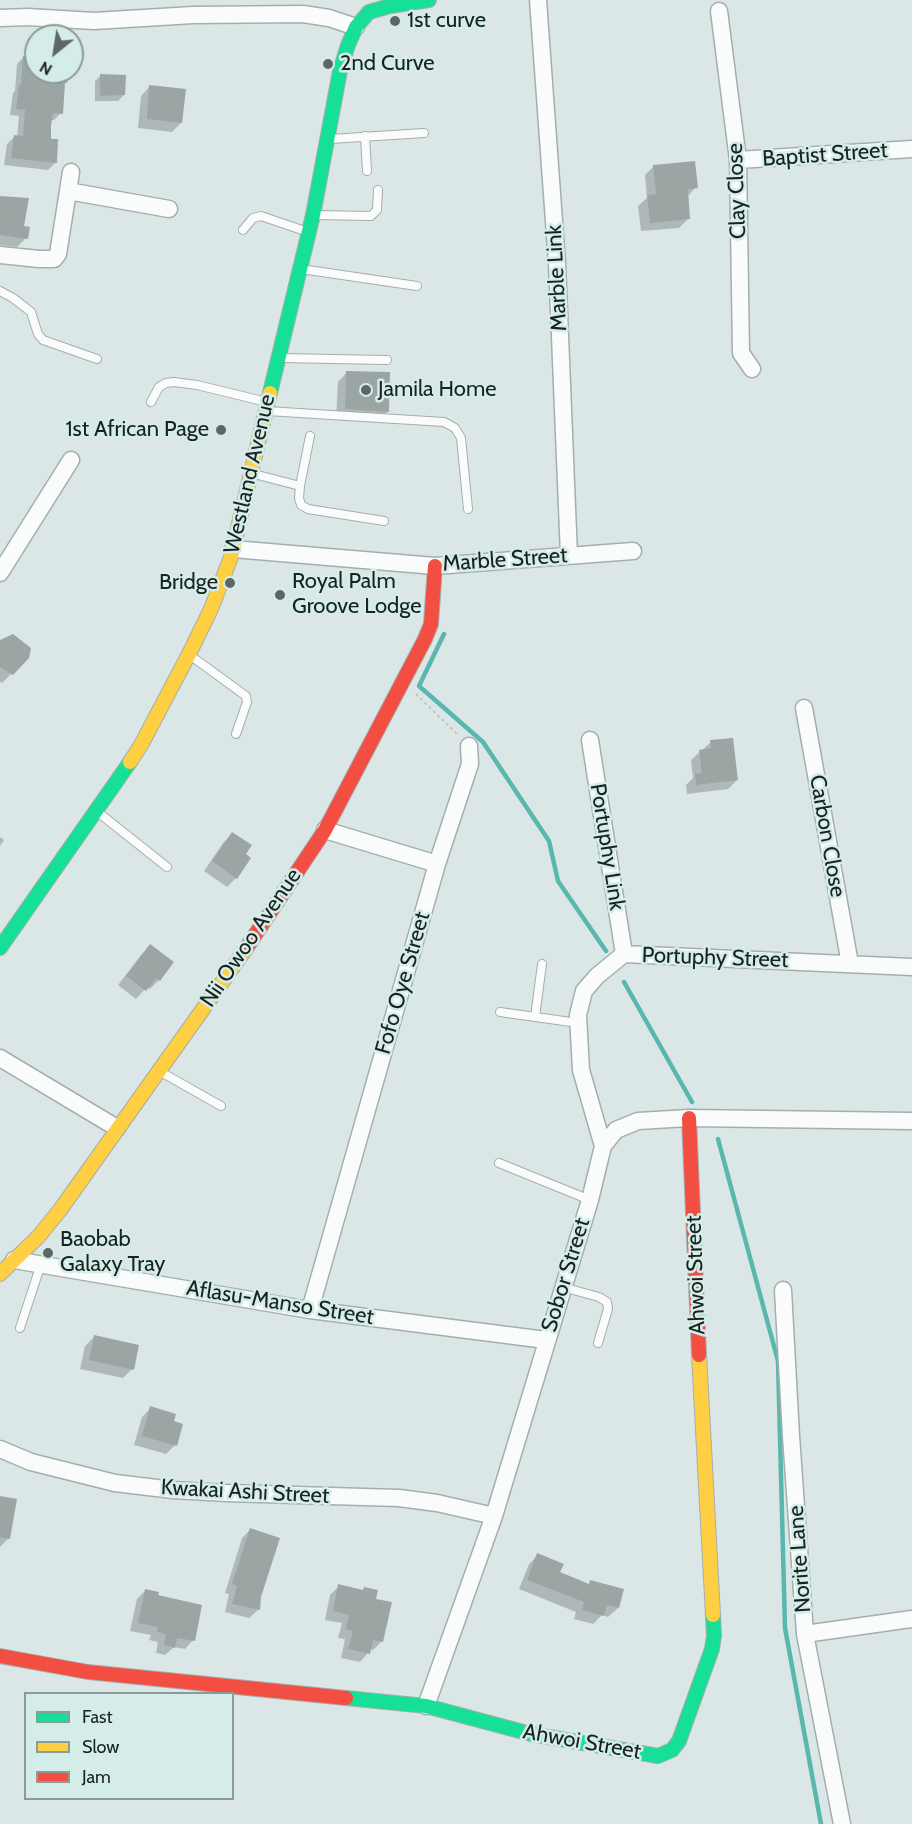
<!DOCTYPE html>
<html>
<head>
<meta charset="utf-8">
<style>
	body { margin:0 }
	#map { position:relative; width:912px; height:1824px; overflow:hidden; background:#dbe7e6; font-family:Cabin,sans-serif }
	canvas { display:block }
	.legend { position:absolute; left:24px; top:1692px; width:210px; height:108px; box-sizing:border-box; background:#d5ede9; border:2px solid #8a9c99; margin:0; padding:8px 10px; list-style:none; font-size:18px; color:#192221 }
	.legend li { display:flex; align-items:center; gap:12px; height:30px }
	.legend b { width:30px; border:2px solid #8a9c99 }
	.north { position:absolute; left:24px; top:24px; width:60px; height:60px; box-sizing:border-box; background:#d5ede9; border:2px solid #8a9c99; border-radius:50%; rotate:210deg; font-size:16px; font-weight:700; line-height:24px; text-align:center; color:#192221 }
	.north::after { content:''; display:block; margin:auto; width:21px; height:27px; background:#5d6766; clip-path:polygon(50% 0,100% 100%,50% 72%,0 100%) }
</style>
</head>
<body>
<div id="map">
<canvas width="912" height="1824"></canvas>
<ul class="legend">
<li><b style="height:8px;background:#16e098"></b>Fast</li>
<li><b style="height:8px;background:#ffcf43"></b>Slow</li>
<li><b style="height:8px;background:#f24e42"></b>Jam</li>
</ul>
<div class="north">N</div>
</div>
<script>
const ctx = document.querySelector('canvas').getContext('2d');
ctx.lineJoin = 'round';
function fill(path, color) { ctx.fillStyle = color; ctx.fill(path, 'evenodd'); }
const toPath = rows => new Path2D(rows.map(r => 'M' + r).join(''));
function strokePath(path, color, width, dash) { ctx.strokeStyle = color; ctx.lineWidth = width; ctx.lineCap = dash ? 'butt' : 'round'; ctx.setLineDash(dash || []); ctx.stroke(path); }
function write(font, color, halo, rows, align = 'center') {
  ctx.font = font + ' Cabin,sans-serif'; ctx.lineWidth = 5; ctx.setLineDash([]); ctx.textBaseline = 'middle'; ctx.strokeStyle = halo; ctx.fillStyle = color; for (const [text, x, y, turn = 0] of rows) {
    ctx.save(); ctx.translate(x, y); ctx.rotate((+turn || 0) * Math.PI / 180); ctx.textAlign = isNaN(turn) ? turn : align; if (halo) ctx.strokeText(text, 0, 0); ctx.fillText(text, 0, 0); ctx.restore();
  }
}
fill(toPath([
	[31,49,36,49,36,72,67,72,63,84,61,113,54,120,51,120,49,141,55,163,48,170,4,165,7,144,14,137,17,137,19,116,10,115,13,93,15,91,17,64],
	[101,75,124,95,118,101,95,101,95,81],
	[150,86,181,123,172,132,138,128,141,96],
	[654,166,696,187,687,197,689,218,679,228,641,231,638,206,647,198,645,175],
	[0,198,22,227,26,238,17,247,0,245],
	[347,372,388,411,379,420,336,418,338,382],
	[0,641,28,657,2,683,0,682],
	[711,742,737,780,728,789,687,794,686,785,693,778,691,760],
	[232,834,244,855,236,878,227,887,204,871,223,843],
	[0,837,4,840,0,846],
	[150,946,159,980,150,989,147,987,136,999,118,985,141,955],
	[94,1337,132,1369,123,1378,80,1369,85,1346],
	[151,1408,172,1422,175,1445,166,1454,134,1445,142,1417],
	[0,1497,9,1538,0,1547],
	[250,1530,260,1596,258,1610,249,1618,225,1612,229,1594,225,1593,242,1538],
	[538,1555,558,1573,588,1585,591,1582,618,1608,608,1617,602,1615,593,1624,574,1619,576,1612,519,1589,529,1564],
	[339,1586,362,1591,374,1600,382,1641,373,1650,369,1649,368,1653,360,1662,341,1658,345,1639,338,1638,342,1623,325,1620,330,1595],
	[145,1591,156,1596,193,1640,185,1649,174,1647,165,1655,156,1653,158,1642,149,1640,151,1635,130,1631,137,1599]
]), '#0003');
strokePath(toPath([
	[444,634,419,686,483,742,549,841,558,881,606,951],
	[624,982,692,1102],
	[718,1139,778,1361,785,1628,821,1824]
]), '#59b7ae', 4.5);
fill(toPath([
	[23,56,36,57,36,72,68,72,67,83,65,83,63,114,53,113,51,126,51,139,58,139,57,163,11,158,14,135,23,136,25,110,16,109,19,85,21,85],
	[100,74,126,75,125,95,100,96],
	[149,85,186,89,182,123,147,119],
	[695,161,698,188,688,189,690,219,650,223,647,195,656,194,653,165],
	[0,196,29,198,24,226,30,227,28,239,0,235],
	[346,371,390,372,389,412,345,409],
	[13,634,31,648,29,658,13,675,0,667,0,640],
	[733,738,738,780,696,785,695,774,702,773,699,750,711,748,710,740],
	[232,832,252,845,246,854,251,858,237,879,212,861],
	[150,944,174,962,160,981,156,978,146,991,126,976],
	[94,1335,139,1345,134,1370,89,1360],
	[150,1406,176,1414,174,1421,183,1424,177,1446,142,1436],
	[0,1496,17,1499,10,1539,0,1537],
	[250,1528,280,1538,261,1597,260,1610,232,1604,237,1586,232,1584],
	[537,1553,564,1564,560,1572,589,1584,590,1580,624,1589,619,1608,607,1605,604,1616,582,1610,584,1602,527,1580],
	[338,1584,363,1590,364,1587,378,1590,376,1599,392,1602,383,1642,373,1640,370,1654,348,1649,353,1631,346,1629,349,1615,333,1611],
	[145,1589,159,1592,158,1595,202,1605,195,1641,177,1638,175,1648,164,1645,166,1634,157,1632,158,1627,138,1623]
]), '#9ba5a3');
const lane = toPath([
	[365,136,367,171],
	[330,139,424,133],
	[314,215,371,216,377,210,378,190],
	[243,230,253,218,261,216,308,232],
	[301,269,417,286],
	[0,291,13,298,31,312,38,334,43,340,97,359],
	[282,358,387,360],
	[151,402,159,387,166,383,174,382,197,385,267,402],
	[267,411,444,422,455,428,461,438,468,509],
	[310,436,300,486,299,498,301,505,308,509,384,521],
	[254,474,300,486],
	[191,656,246,696,247,702,236,734],
	[99,813,167,867],
	[500,1012,578,1023],
	[535,1017,542,964],
	[161,1072,221,1106],
	[499,1163,590,1200],
	[562,1287,599,1297,607,1302,608,1309,598,1343],
	[20,1328,41,1264]
]);
const street = toPath([
	[538,0,557,263,569,556],
	[719,11,738,160,741,353,752,369],
	[0,18,28,17,94,21,193,15,303,14,329,18,356,27],
	[738,160,912,149],
	[68,191,169,209],
	[0,255,39,259,54,259,58,254,71,172],
	[233,549,435,566,633,551],
	[0,573,71,460],
	[804,708,850,964],
	[590,740,624,954],
	[325,830,437,864],
	[0,1058,117,1128],
	[603,1146,581,1070,578,1015,584,991,597,976,624,954,912,967],
	[14,1260,310,1310,546,1340],
	[783,1290,791,1436,805,1634,842,1824],
	[310,1310,437,864,470,764,469,746],
	[0,1449,31,1462,115,1483,173,1490,227,1493,399,1498,437,1503,494,1516],
	[805,1634,912,1619],
	[426,1706,494,1516,590,1200,603,1146,616,1130,638,1121,689,1118,912,1121]
]);
const fast = toPath([
	[270,393,313,215,340,71,348,45,356,27,369,12,390,6,429,0],
	[0,948,130,762],
	[346,1698,426,1706,531,1734,658,1756,672,1750,679,1741,712,1649,714,1636,713,1615]
]);
const slow = toPath([
	[130,762,141,745,189,654,211,609,231,557,270,393],
	[0,1274,39,1236,60,1210,245,950],
	[699,1355,713,1615]
]);
const jam = toPath([
	[245,950,325,830,425,639,431,624,435,566],
	[689,1118,699,1355],
	[0,1656,88,1672,346,1698]
]);
strokePath(lane, '#a5aead', 10);
strokePath(street, '#a5aead', 19);
strokePath(fast, '#a5aead', 16);
strokePath(slow, '#a5aead', 16);
strokePath(jam, '#a5aead', 16);
strokePath(toPath([
	[416,694,459,736]
]), '#c0c5c4', 2, [3, 3]);
strokePath(lane, '#fafbfb', 8);
strokePath(street, '#fafbfb', 16);
strokePath(fast, '#16e098', 14);
strokePath(slow, '#ffcf43', 14);
strokePath(jam, '#f24e42', 14);
for (const [x, y, r, color] of [
	[395,21,6,"#5d6766"],
	[328,64,6,"#5d6766"],
	[366,390,6,"#5d6766"],
	[221,430,6,"#5d6766"],
	[230,583,6,"#5d6766"],
	[280,595,6,"#5d6766"],
	[48,1253,6,"#5d6766"]
]) { const dot = new Path2D(); dot.arc(x, y, r, 0, 2 * Math.PI); ctx.fillStyle = color; ctx.fill(dot); strokePath(dot, '#d5ede9', 2); }
write('22px', '#192221', '#d5ede9', [
	["1st curve",407,21],
	["2nd Curve",340,64],
	["Jamila Home",378,390],
	["1st African Page",209,430,"right"],
	["Royal Palm",292,582],
	["Groove Lodge",292,607],
	["Bridge",218,583,"right"],
	["Baobab",60,1240],
	["Galaxy Tray",60,1265]
], 'left');
write('22px', '#192221', '#d5ede9', [
	["Baptist Street",825,155,-4],
	["Clay Close",737,191,-92],
	["Marble Link",557,278,-93],
	["Westland Avenue",250,474,-77],
	["Marble Street",505,560,-4],
	["Carbon Close",827,836,80],
	["Portuphy Link",607,847,81],
	["Nii Owoo Avenue",251,938,-56],
	["Portuphy Street",715,958,2],
	["Fofo Oye Street",403,983,-74],
	["Sobor Street",566,1275,-73],
	["Ahwoi Street",696,1275,-92],
	["Aflasu-Manso Street",280,1303,9],
	["Kwakai Ashi Street",245,1492,3],
	["Norite Lane",800,1559,-94],
	["Ahwoi Street",582,1742,10]
]);
</script>
</body>
</html>
